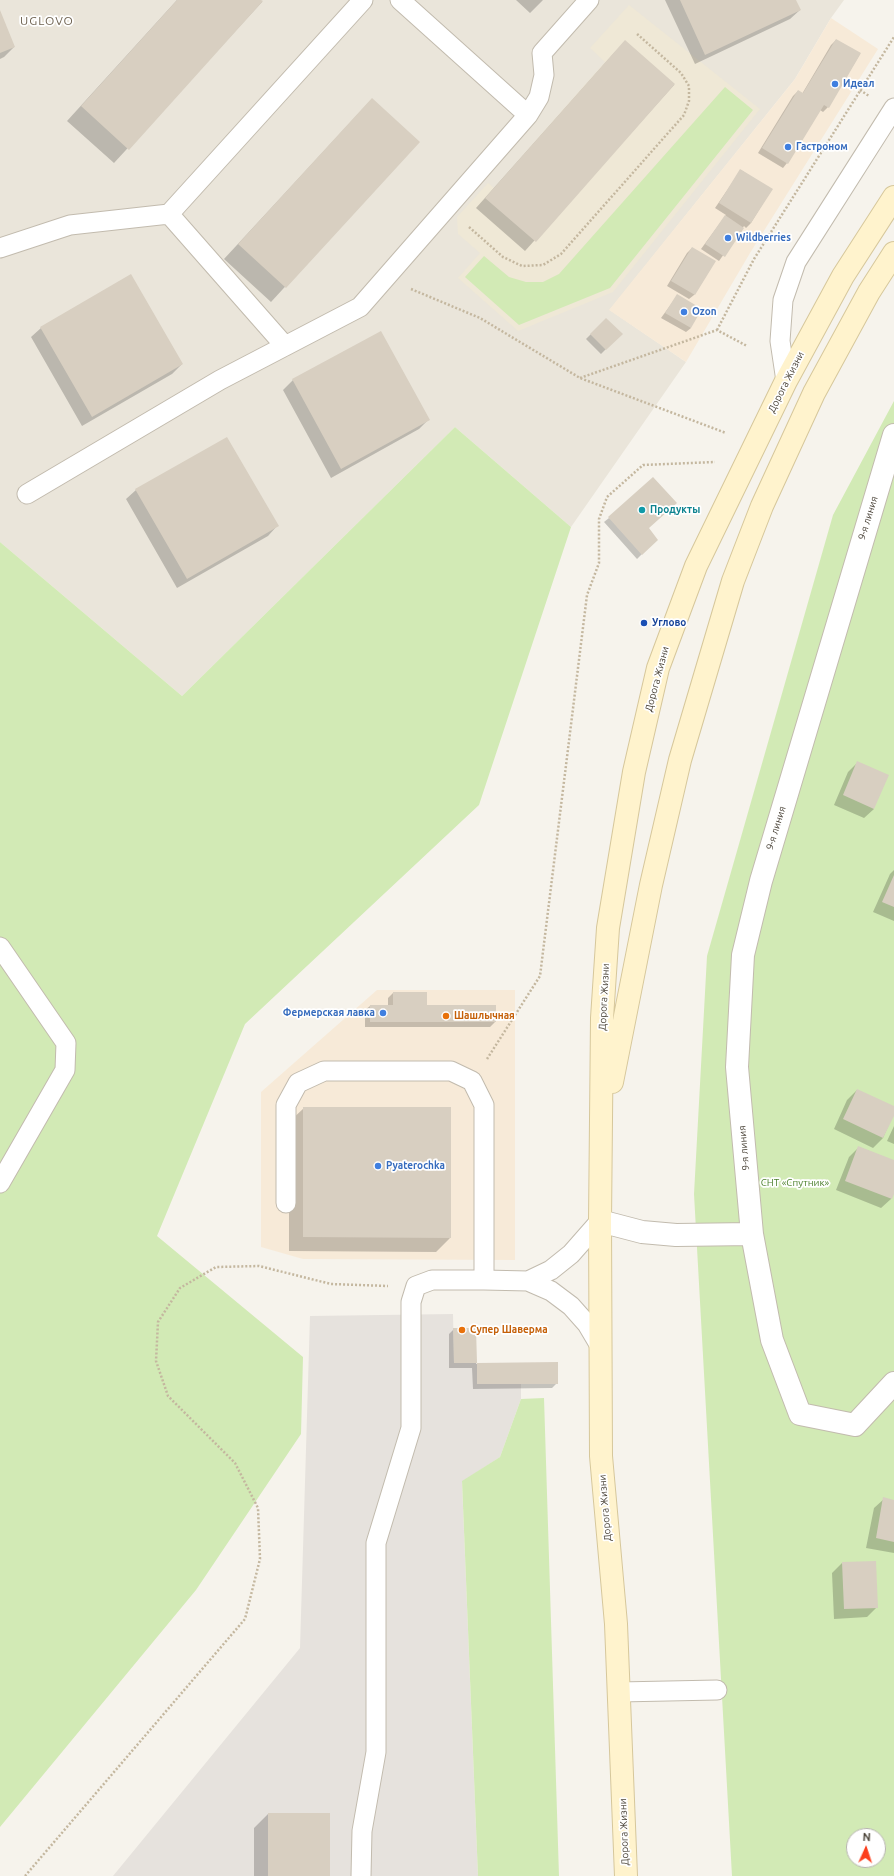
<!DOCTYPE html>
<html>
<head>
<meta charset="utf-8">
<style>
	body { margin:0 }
	#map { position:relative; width:894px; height:1876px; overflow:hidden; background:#f6f3ec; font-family:Ubuntu,sans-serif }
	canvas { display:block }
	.north { position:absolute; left:846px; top:1828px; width:40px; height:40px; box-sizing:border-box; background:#fff; border:1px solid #b7b4b0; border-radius:50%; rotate:3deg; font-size:11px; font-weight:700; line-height:16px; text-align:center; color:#4b4439 }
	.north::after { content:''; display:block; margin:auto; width:14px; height:18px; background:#fc3f1d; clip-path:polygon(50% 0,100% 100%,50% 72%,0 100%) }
</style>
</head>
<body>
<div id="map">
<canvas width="894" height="1876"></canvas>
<div class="north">N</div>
</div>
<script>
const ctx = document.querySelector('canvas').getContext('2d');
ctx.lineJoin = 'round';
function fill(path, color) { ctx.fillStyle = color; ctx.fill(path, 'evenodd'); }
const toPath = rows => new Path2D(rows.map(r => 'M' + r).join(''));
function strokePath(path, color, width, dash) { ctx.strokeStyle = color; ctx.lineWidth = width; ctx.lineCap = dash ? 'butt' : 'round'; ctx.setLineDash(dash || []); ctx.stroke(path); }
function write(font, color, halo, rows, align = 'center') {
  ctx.font = font + ' Ubuntu,sans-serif'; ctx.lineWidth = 3.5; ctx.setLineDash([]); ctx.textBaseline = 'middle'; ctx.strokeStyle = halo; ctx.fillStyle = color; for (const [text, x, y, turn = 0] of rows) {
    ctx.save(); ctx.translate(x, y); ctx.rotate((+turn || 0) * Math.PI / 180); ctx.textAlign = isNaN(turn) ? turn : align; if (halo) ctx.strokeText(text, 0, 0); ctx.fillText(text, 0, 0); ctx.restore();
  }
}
fill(toPath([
	[0,0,844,0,831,18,795,79,610,310,686,362,571,527,455,427,182,696,0,542]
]), '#eae5da');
fill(toPath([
	[831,18,878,49,750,253,686,362,609,310,795,79],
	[377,990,515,990,515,1260,303,1259,261,1247,261,1092]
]), '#f7ead8');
fill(toPath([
	[453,1314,454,1363,477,1363,477,1384,521,1384,521,1399,500,1457,462,1482,478,1876,113,1876,300,1648,310,1316]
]), '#e6e2dd');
fill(toPath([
	[629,5,760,109,613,292,518,331,458,278,480,253,458,234,457,217,488,183,494,188,605,62,590,48]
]), '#efe8d6');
fill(toPath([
	[725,87,753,110,610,288,519,325,465,277,484,256,509,277,526,282,543,282,559,274],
	[894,401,894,1876,732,1876,694,1194,707,956,833,515],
	[854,1836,878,1836,878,1860,854,1860],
	[455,427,571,527,479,805,245,1024,157,1236,303,1357,301,1434,196,1590,0,1827,0,542,182,696],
	[544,1398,559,1876,478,1876,462,1481,500,1457,521,1399]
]), '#d2eab5');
fill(toPath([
	[177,0,260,0,262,2,114,163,67,121],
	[516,0,543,0,530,13],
	[665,0,795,0,800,10,790,19,695,64],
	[0,13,14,47,4,57,0,59],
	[836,40,860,54,828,107,823,112,820,110,787,163,783,168,758,153,793,96,798,91,802,94,831,45],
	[615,52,674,85,525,251,476,208],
	[372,99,418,142,271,302,224,259],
	[741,170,771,190,751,223,746,228,744,226,719,261,701,249,726,215,715,208],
	[692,248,714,262,694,295,689,299,667,286,687,253],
	[677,296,691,328,686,332,661,318],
	[606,319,621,334,601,354,586,339],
	[41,328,182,364,172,374,82,426,31,337],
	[293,380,429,419,419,429,331,478,283,390],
	[136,490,277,526,268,536,177,588,126,499],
	[609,518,647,529,652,544,637,559,604,522],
	[858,762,874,809,864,818,834,805,848,772],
	[894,870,894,921,873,912,890,874],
	[393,993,426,1006,495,1022,490,1027,365,1027,365,1010,370,1006,388,1006,388,998],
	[857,1090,894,1107,894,1113,883,1138,873,1148,834,1129,847,1100],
	[304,1108,450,1238,436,1252,289,1251,289,1122],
	[894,1126,894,1144,887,1141],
	[859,1147,894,1161,894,1191,891,1199,881,1208,836,1190,849,1157],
	[454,1329,475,1329,476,1364,557,1363,557,1383,552,1388,473,1389,472,1368,449,1368,449,1334],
	[884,1499,894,1501,894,1553,866,1548,874,1508],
	[842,1563,877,1607,867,1617,834,1619,832,1573],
	[268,1814,329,1876,254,1876,254,1828]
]), '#0003');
fill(toPath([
	[177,0,261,0,263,1,129,150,81,106],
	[680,0,796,0,801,10,705,55],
	[0,10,15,47,0,53],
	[836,39,861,53,829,108,824,105,788,164,762,148,798,90,803,93],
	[625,40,675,84,536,242,485,198],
	[372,98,420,142,286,288,238,244],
	[740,169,773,189,751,223,719,203],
	[725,215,744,228,725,257,705,244],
	[692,247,716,261,695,295,671,281],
	[131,274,183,364,92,417,40,327],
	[677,294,702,309,691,328,665,313],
	[606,318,623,334,606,350,590,334],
	[381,331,430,420,341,469,292,379],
	[227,437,279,526,187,579,135,489],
	[653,477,677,503,649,528,658,540,642,555,608,517],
	[857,761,889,775,874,809,843,795],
	[894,875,894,907,882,902],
	[393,992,427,992,427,1005,496,1005,496,1022,370,1022,370,1005,393,1005],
	[857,1089,894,1106,894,1116,883,1138,843,1119],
	[303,1107,451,1107,451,1238,303,1237],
	[858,1146,894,1160,894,1194,892,1199,845,1181],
	[453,1328,476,1328,477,1363,454,1363],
	[558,1362,558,1384,477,1384,477,1363],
	[883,1497,894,1500,894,1542,876,1538],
	[876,1561,878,1608,844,1609,842,1562],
	[268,1813,330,1813,330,1876,268,1876]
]), '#d8cfc1');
const service = toPath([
	[400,0,528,115],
	[169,214,285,346],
	[0,248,70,225,169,214,363,0],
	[786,381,780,341,783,300,796,262,894,108],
	[27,494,220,380,360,307,528,115,539,97,544,75,542,53,589,0],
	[0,947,66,1043,65,1070,0,1183],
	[286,1203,286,1105,298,1083,324,1071,451,1071,472,1081,484,1105,484,1280,528,1281,551,1291,571,1306,587,1324,600,1346],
	[528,1281,551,1270,571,1254,600,1221],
	[619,1692,717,1690],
	[361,1876,362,1831,376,1752,376,1543,411,1428,411,1302,416,1286,432,1280,484,1280]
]);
const minor = toPath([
	[600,1221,642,1232,676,1235,752,1234,772,1340,800,1414,855,1425,894,1383],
	[752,1234,737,1067,743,955,761,881,894,435]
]);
const secondary = toPath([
	[612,1082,651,885,680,760,733,581,762,506,814,393,869,292,894,253],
	[626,1876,616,1624,601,1456,600,1221,602,1018,608,928,634,772,658,668,696,566,786,381,843,276,894,197]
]);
strokePath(service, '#c2bbae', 21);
strokePath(minor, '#c2bbae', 24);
strokePath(secondary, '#d6c79b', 24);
strokePath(toPath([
	[860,90,869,96],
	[469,227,503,257,522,266,543,265,561,254,684,115,689,101,689,86,681,73,636,33],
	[411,289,480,318,580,378,726,433],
	[717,330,754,259,894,37],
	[580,378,717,330,747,346],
	[487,1059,540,976,587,595,599,563,599,519,607,497,643,465,715,462],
	[25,1876,245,1619,260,1559,258,1508,235,1463,168,1396,156,1361,158,1322,180,1288,216,1267,259,1266,331,1284,388,1286]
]), '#c4b79f', 2.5, [2, 2]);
strokePath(service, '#fff', 19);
strokePath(minor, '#fff', 22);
strokePath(secondary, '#fff3cd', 22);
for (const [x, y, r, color] of [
	[835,84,4,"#3f7fe0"],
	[788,147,4,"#3f7fe0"],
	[728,238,4,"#3f7fe0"],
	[684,312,4,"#3f7fe0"],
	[642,510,4,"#0f9aa8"],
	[644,623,4,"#1a4fb4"],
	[383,1013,4,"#3f7fe0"],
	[446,1016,4,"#e8710a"],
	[378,1166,4,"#3f7fe0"],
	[462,1330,4,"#e8710a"]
]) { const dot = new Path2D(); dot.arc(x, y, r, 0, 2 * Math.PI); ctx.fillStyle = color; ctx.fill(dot); strokePath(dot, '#fff', 1.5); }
write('bold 10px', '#366cbe', '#fff', [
	["Идеал",843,84],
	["Гастроном",796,147],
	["Wildberries",736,238],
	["Ozon",692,312],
	["Фермерская лавка",375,1013,"right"],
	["Pyaterochka",386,1166]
], 'left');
write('10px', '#4b4439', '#fff', [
	["Дорога Жизни",786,382,-63],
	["9-я линия",868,518,-73],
	["Дорога Жизни",657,679,-75],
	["9-я линия",776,828,-73],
	["Дорога Жизни",604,997,-87],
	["9-я линия",744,1148,-95],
	["Дорога Жизни",605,1508,-95],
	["Дорога Жизни",624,1832,-92]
]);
write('bold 10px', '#0d838f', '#fff', [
	["Продукты",650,510]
], 'left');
write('bold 10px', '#164399', '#fff', [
	["Углово",652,623]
], 'left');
write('bold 10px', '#c56008', '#fff', [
	["Шашлычная",454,1016],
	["Супер Шаверма",470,1330]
], 'left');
write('10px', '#4a7f2a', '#fff', [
	["СНТ «Спутник»",795,1183]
]);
ctx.letterSpacing = '1px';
write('12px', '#6e6250', '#fff', [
	["UGLOVO",47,21]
]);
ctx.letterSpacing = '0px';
</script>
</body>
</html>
